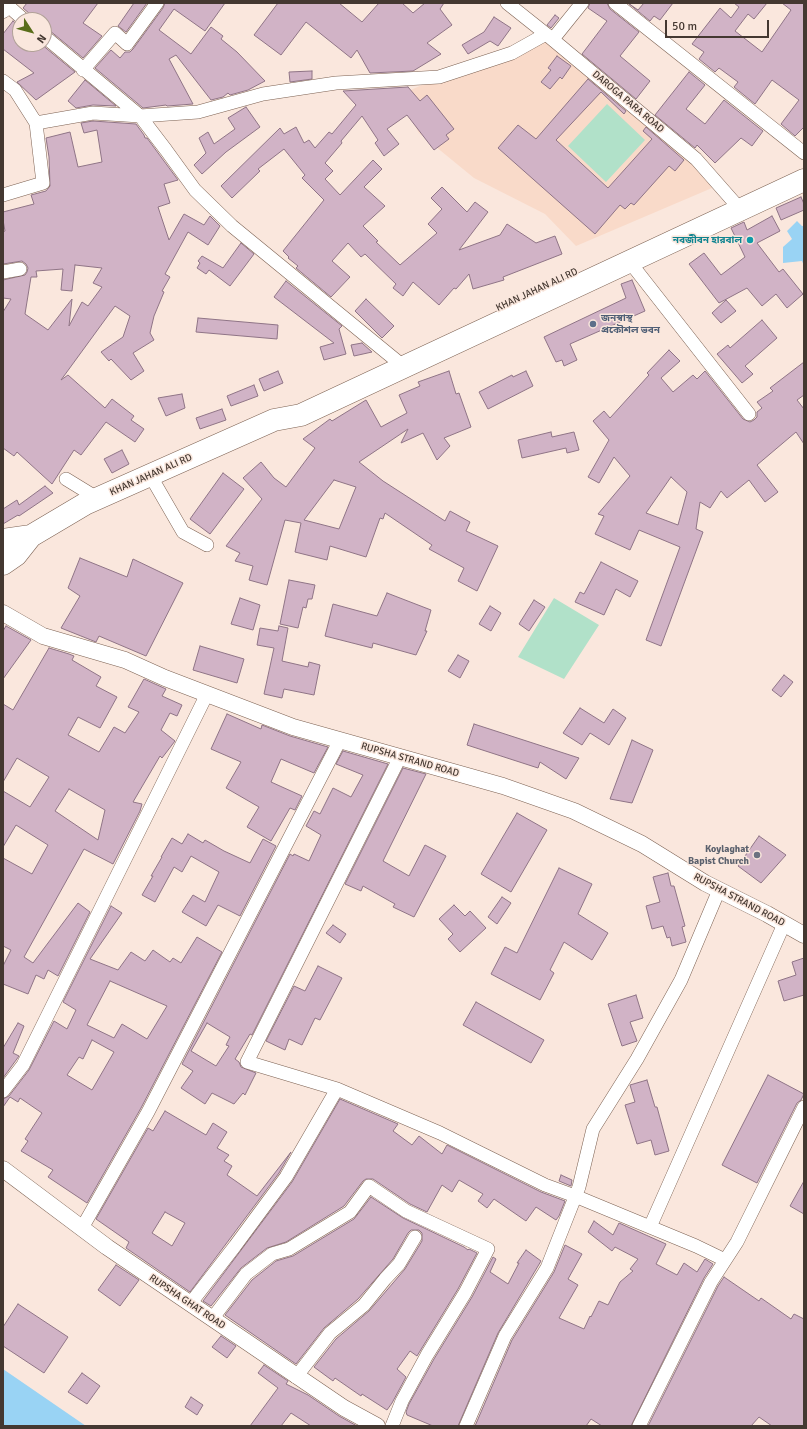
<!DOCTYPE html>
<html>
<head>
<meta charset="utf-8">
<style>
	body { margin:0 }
	#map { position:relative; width:807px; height:1429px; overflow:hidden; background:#fae7dd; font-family:Signika,sans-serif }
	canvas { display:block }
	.frame { position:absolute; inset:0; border:4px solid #443831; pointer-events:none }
	.north { position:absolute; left:12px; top:12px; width:40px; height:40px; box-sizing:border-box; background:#fae7dd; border:1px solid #b1a198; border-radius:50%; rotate:126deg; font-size:11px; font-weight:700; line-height:16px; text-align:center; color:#443831 }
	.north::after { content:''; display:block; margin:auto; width:14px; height:18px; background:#596d1a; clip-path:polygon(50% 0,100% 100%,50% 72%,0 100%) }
	.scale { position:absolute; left:665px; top:20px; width:104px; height:18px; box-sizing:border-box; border:2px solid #443831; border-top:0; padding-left:5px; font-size:12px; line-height:14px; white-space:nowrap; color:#443831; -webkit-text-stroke:3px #fae7dd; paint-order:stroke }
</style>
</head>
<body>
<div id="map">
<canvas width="807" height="1429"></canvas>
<div class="frame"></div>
<div class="north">N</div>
<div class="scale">50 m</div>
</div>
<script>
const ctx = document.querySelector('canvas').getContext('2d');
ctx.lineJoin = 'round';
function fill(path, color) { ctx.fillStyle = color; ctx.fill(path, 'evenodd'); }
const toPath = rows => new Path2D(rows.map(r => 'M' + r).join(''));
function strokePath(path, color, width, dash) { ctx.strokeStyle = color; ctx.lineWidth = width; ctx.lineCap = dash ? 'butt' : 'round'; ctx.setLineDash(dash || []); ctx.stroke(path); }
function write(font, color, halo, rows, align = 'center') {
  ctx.font = font + ' Signika,"Noto Sans Bengali",sans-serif'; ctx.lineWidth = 3; ctx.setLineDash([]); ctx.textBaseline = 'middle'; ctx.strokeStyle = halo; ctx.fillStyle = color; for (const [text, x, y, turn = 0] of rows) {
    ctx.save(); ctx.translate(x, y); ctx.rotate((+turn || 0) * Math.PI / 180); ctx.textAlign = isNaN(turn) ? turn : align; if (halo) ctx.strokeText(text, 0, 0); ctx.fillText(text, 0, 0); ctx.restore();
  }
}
fill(toPath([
	[546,34,719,185,576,246,545,214,474,178,419,133,398,96,439,77]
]), '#f9dac9');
fill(toPath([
	[607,104,645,140,606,182,568,146],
	[554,598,599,625,564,679,518,657]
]), '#b1e1c9');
fill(toPath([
	[797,221,802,226,804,226,804,266,802,261,783,263,783,247,792,239,787,231],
	[3,1369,86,1426,3,1426]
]), '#99d3f4');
const building = toPath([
	[27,3,98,3,83,23,102,36,83,58,49,30,44,28,44,20,32,20,30,14,23,8,27,3],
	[134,3,147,3,126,32,118,26,134,3],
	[165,3,225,3,205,31,174,9,159,30,191,54,211,27,223,36,221,39,237,52,265,81,248,90,230,95,228,93,223,97,211,100,176,55,169,59,193,104,167,106,166,105,143,108,95,68,111,50,120,58,125,52,130,52,133,49,163,8,165,3],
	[278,3,339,3,362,22,379,3,402,3,413,13,425,3,444,3,440,9,452,25,427,43,441,54,413,71,370,73,357,50,351,58,306,22,281,55,254,35,278,3],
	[590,3,607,3,610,9,639,32,620,56,650,81,636,99,582,54,607,21,588,8,590,3],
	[628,3,638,10,644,3,673,3,660,20,654,16,650,21,628,3],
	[734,3,767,3,754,19,748,14,735,31,762,52,791,10,782,3,804,3,804,127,795,136,781,124,799,100,772,80,755,104,734,87,738,82,719,68,715,72,699,59,704,52,692,44,720,8,731,18,739,7,734,3],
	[555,15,559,18,551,28,547,25,555,15],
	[494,17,511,28,498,46,490,41,468,54,462,45,484,32,494,17],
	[13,21,20,27,20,44,41,44,75,72,36,100,17,82,34,73,3,49,3,34,13,21],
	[557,56,571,66,562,79,560,77,550,89,541,82,551,70,548,68,557,56],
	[312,71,312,79,290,82,289,72,312,71],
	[689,72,705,85,686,109,705,124,724,100,763,131,752,146,741,138,715,163,697,145,695,148,655,115,689,72],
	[588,79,626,111,624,114,601,92,556,140,608,188,652,139,643,131,646,127,684,160,675,171,669,166,634,205,631,203,625,209,620,205,595,234,498,148,518,125,536,139,588,79],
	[85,80,116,106,93,105,76,108,68,101,85,80],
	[408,87,420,101,427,95,454,129,446,135,449,139,434,150,407,115,387,129,399,144,384,156,375,143,378,140,362,116,341,141,342,143,325,163,333,171,325,179,340,195,373,160,382,169,364,187,385,206,363,226,378,241,376,242,400,265,437,233,428,224,442,209,431,198,442,187,467,212,475,202,488,212,459,250,500,235,507,224,536,243,555,236,562,254,503,277,504,280,473,289,469,274,456,289,454,288,439,305,413,282,403,296,393,288,396,284,365,254,361,257,348,243,332,261,350,277,331,297,296,268,298,266,288,258,289,257,283,251,324,200,302,178,305,175,284,149,258,169,260,171,232,198,221,186,280,128,284,134,296,127,304,143,309,140,315,148,329,132,332,134,356,105,343,91,408,87],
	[246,107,260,127,226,152,202,174,194,165,206,153,199,138,208,132,214,144,235,129,228,118,246,107],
	[93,121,136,124,144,135,145,138,147,138,178,180,164,184,170,203,158,207,169,240,184,214,204,225,210,216,220,226,208,245,188,232,165,274,170,277,162,291,164,292,154,316,150,333,154,340,133,353,144,371,131,380,111,359,109,361,101,352,123,337,130,316,115,306,61,380,68,375,105,408,112,399,134,416,131,420,144,429,135,442,106,422,81,455,74,450,52,484,17,452,14,456,3,448,3,312,11,299,3,298,3,280,25,275,27,272,28,268,26,264,22,261,3,264,3,232,5,231,3,220,3,212,34,204,31,195,46,191,50,186,49,157,46,138,70,132,78,167,102,162,97,130,84,133,81,123,93,121],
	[75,265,102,268,93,283,102,287,88,306,82,302,69,326,72,299,48,330,25,314,31,277,37,277,36,271,63,269,61,290,72,291,75,265],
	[801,197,804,204,804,210,781,220,776,208,801,197],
	[772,216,780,231,757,243,779,272,783,269,803,294,787,308,776,294,762,306,747,288,719,303,689,264,704,253,721,275,745,257,731,228,744,222,747,230,772,216],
	[241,243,254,254,230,286,209,270,206,274,197,268,200,263,198,261,202,256,223,268,241,243],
	[632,280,645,311,570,344,577,360,564,366,562,360,556,362,544,337,626,298,621,284,632,280],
	[286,281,342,326,339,329,346,354,324,360,320,347,334,343,274,297,286,281],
	[366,299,394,326,382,338,355,311,366,299],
	[726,300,736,311,721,323,712,313,726,300],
	[198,318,278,325,277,339,196,332,198,318],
	[762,320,777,338,745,366,753,374,742,383,717,354,728,345,730,348,762,320],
	[362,343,372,352,354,356,351,345,362,343],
	[669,350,680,361,661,378,673,392,693,375,697,379,705,371,743,419,750,422,754,420,757,417,757,412,762,408,757,402,773,391,770,388,804,362,804,395,797,400,804,409,804,444,796,432,757,465,778,492,765,502,749,480,727,498,721,491,710,508,700,502,696,529,703,532,661,646,646,640,680,547,639,530,630,550,595,534,604,516,598,514,630,476,614,457,599,483,588,477,609,440,593,421,604,411,610,418,649,375,647,373,669,350],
	[671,477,687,492,678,525,646,513,671,477],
	[278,371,283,383,264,391,259,379,278,371],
	[449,371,456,394,459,393,471,427,444,438,450,446,437,460,423,433,401,443,408,429,359,462,383,481,445,521,450,511,470,522,466,531,498,546,477,591,458,581,464,568,429,549,432,545,385,513,383,519,380,518,366,557,330,546,327,560,295,552,301,523,285,520,267,585,249,580,253,566,235,561,240,553,226,546,262,499,243,478,261,462,274,478,286,487,315,448,303,439,330,419,332,421,366,400,381,427,407,413,399,395,420,386,418,382,449,371],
	[334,480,356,487,339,529,304,520,334,480],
	[526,371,533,386,488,409,479,392,512,375,513,377,526,371],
	[254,385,258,396,231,406,227,396,254,385],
	[182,394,185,408,166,416,158,398,182,394],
	[222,409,226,420,200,429,196,418,222,409],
	[551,432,552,437,574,432,579,450,567,453,566,448,522,458,518,440,551,432],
	[122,450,129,464,112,473,104,459,122,450],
	[223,473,244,489,210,534,190,519,223,473],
	[45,486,53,493,19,516,18,515,3,524,3,509,17,500,19,505,45,486],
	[80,558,127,577,133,559,183,583,146,656,99,636,96,642,61,628,80,596,68,588,80,558],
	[601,562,638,581,630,597,616,589,604,615,575,602,580,592,584,594,601,562],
	[289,580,315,585,312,599,308,599,306,608,303,607,298,628,280,624,289,580],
	[387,593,431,610,425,631,427,631,416,655,373,643,372,648,325,636,333,604,377,616,387,593],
	[240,598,260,605,253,630,231,624,240,598],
	[534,600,545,607,529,631,519,624,534,600],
	[490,606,501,613,491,631,479,624,490,606],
	[6,626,31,640,3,679,3,631,6,626],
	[279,626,288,628,282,661,308,667,309,662,320,665,314,695,284,689,282,698,264,694,274,648,257,645,260,628,278,631,279,626],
	[200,646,244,659,237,683,193,670,200,646],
	[49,648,69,654,74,656,72,660,101,677,96,686,117,697,100,728,78,717,68,735,99,752,114,727,125,733,139,712,128,707,144,679,166,689,162,696,182,705,177,716,170,713,161,730,175,741,162,758,160,756,133,802,142,804,140,811,113,864,84,849,24,957,33,963,78,903,90,912,58,976,48,970,44,979,36,975,28,994,3,984,3,966,11,950,3,946,3,858,32,874,48,845,16,825,3,847,3,791,30,807,49,777,17,758,3,782,3,704,13,710,49,648],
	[69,789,105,810,98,840,55,811,69,789],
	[458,655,469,661,460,678,448,671,458,655],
	[784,675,793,682,781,697,772,690,784,675],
	[580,708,604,723,613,709,626,718,609,745,590,733,582,745,563,733,580,708],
	[227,714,261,729,262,725,290,736,328,747,314,773,281,759,271,782,302,796,295,810,290,808,271,841,247,827,259,807,226,788,241,762,211,749,227,714],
	[474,724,579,758,566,779,540,762,538,768,467,745,474,724],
	[632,740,653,750,632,803,610,799,632,740],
	[343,751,388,764,252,1035,250,1034,235,1059,239,1062,241,1067,256,1073,245,1095,243,1093,234,1104,212,1093,205,1104,181,1088,193,1071,182,1064,290,854,293,856,294,854,309,861,321,835,306,826,314,811,320,814,333,788,351,797,363,775,336,764,343,751],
	[207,1023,230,1037,226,1045,229,1046,216,1066,191,1051,207,1023],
	[403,768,426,774,383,861,409,876,425,845,446,856,414,917,393,907,395,904,363,886,361,891,345,884,403,768],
	[517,813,547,830,511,892,481,874,517,813],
	[188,834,203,843,205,840,224,851,250,863,263,839,276,846,240,916,218,905,206,926,182,912,193,895,205,902,219,872,191,856,182,872,174,867,155,902,142,895,153,876,151,876,162,857,161,857,172,838,182,844,188,834],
	[759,836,786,855,761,883,738,866,759,836],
	[559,868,592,884,578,914,608,933,592,960,564,942,550,970,554,973,540,1000,491,974,505,947,517,953,559,868],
	[668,873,671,886,674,886,685,926,682,927,686,942,672,946,670,937,667,938,663,926,652,929,646,906,660,902,653,877,668,873],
	[502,897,511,903,497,924,488,917,502,897],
	[454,905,465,916,470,911,486,928,460,952,448,939,453,934,439,919,454,905],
	[111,906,122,913,90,959,118,970,131,952,145,961,153,950,170,962,173,958,181,963,197,937,222,952,141,1108,87,1203,48,1177,53,1170,21,1151,28,1141,25,1139,42,1113,20,1098,18,1102,10,1097,3,1107,3,1099,9,1096,29,1070,54,1021,67,1029,76,1010,63,1002,111,906],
	[110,981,167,1006,147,1039,122,1024,114,1038,87,1025,110,981],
	[92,1040,114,1052,92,1090,67,1075,79,1057,83,1059,92,1040],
	[333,925,346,934,340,943,326,933,333,925],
	[804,958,804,995,784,1001,778,981,796,975,792,962,804,958],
	[318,966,342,978,320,1020,315,1018,302,1045,289,1039,285,1050,266,1041,294,986,305,991,318,966],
	[636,995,643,1018,630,1022,637,1041,622,1046,608,1004,636,995],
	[476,1002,544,1040,531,1063,463,1025,476,1002],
	[18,1023,24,1026,13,1053,19,1056,3,1078,3,1048,18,1023],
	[768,1075,804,1094,801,1100,797,1103,757,1183,722,1165,768,1075],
	[647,1080,655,1107,657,1107,669,1151,655,1155,651,1140,637,1144,625,1105,635,1102,630,1085,647,1080],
	[340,1099,398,1124,393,1131,412,1145,419,1136,442,1154,447,1145,541,1192,565,1201,559,1216,556,1220,536,1207,526,1221,494,1199,487,1208,478,1201,483,1194,459,1180,452,1192,442,1185,427,1212,410,1204,373,1179,366,1179,363,1181,344,1206,286,1242,267,1248,241,1268,211,1306,203,1301,292,1182,340,1099],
	[165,1111,206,1135,213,1123,227,1132,217,1148,229,1155,224,1161,232,1166,227,1175,257,1196,291,1152,279,1173,190,1292,126,1248,129,1242,96,1219,148,1128,153,1131,165,1111],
	[165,1212,185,1223,172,1246,152,1233,165,1212],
	[561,1175,572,1180,571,1186,559,1181,561,1175],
	[804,1181,804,1214,790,1206,804,1181],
	[371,1197,403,1218,464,1247,468,1250,469,1249,477,1253,458,1289,417,1356,410,1351,397,1369,406,1377,392,1403,387,1410,362,1394,361,1396,335,1378,333,1381,314,1367,336,1339,369,1311,405,1269,422,1241,422,1233,419,1230,411,1230,408,1233,393,1259,358,1299,324,1328,296,1364,225,1315,252,1280,276,1261,293,1256,354,1219,371,1197],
	[594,1221,613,1235,619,1223,666,1244,656,1264,677,1275,684,1263,697,1272,705,1259,713,1264,704,1278,631,1426,602,1426,591,1419,586,1426,475,1426,512,1340,554,1272,565,1245,582,1254,568,1279,578,1285,559,1318,584,1329,590,1316,591,1317,599,1301,608,1305,620,1282,633,1271,630,1269,638,1259,615,1247,612,1251,588,1232,594,1221],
	[526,1250,541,1261,498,1333,458,1426,433,1426,407,1415,406,1412,409,1404,434,1359,472,1297,493,1257,496,1259,490,1272,508,1284,519,1263,517,1263,526,1250],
	[116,1265,139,1280,120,1306,98,1290,116,1265],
	[724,1277,759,1301,761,1298,791,1319,794,1314,804,1319,804,1426,772,1426,759,1417,751,1426,648,1426,718,1286,724,1277],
	[18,1304,68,1337,44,1373,3,1346,3,1327,18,1304],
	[221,1336,236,1346,227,1358,212,1347,221,1336],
	[264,1365,288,1381,286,1384,308,1395,339,1416,357,1426,311,1426,291,1413,281,1426,250,1426,278,1388,258,1373,264,1365],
	[82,1373,100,1386,87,1404,68,1392,82,1373],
	[191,1397,203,1405,197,1415,185,1407,191,1397]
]);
fill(building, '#d1b3c6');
strokePath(building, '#8f7486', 1);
const minor = toPath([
	[507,3,546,34,696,159,740,209],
	[615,3,804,153],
	[6,4,24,20],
	[44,36,140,116,166,150,195,190,232,226,403,366],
	[553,39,582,3],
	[83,70,115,33,127,44,157,3],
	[3,81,15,90,36,123,93,113,140,116,198,112,263,94,336,83,439,77,512,53,546,34],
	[3,195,43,183,36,123],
	[629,261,749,414],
	[3,272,20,269],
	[150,475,183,532,207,545],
	[66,479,97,498],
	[337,1089,247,1062,400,757],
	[3,1091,23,1065,207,694],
	[650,1227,784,924],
	[82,1228,148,1112,340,740],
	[190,1304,235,1246,286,1177,337,1089,440,1133,545,1185,575,1196,650,1227,696,1246,725,1260],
	[212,1319,246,1274,272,1254,289,1249,350,1212,369,1186,406,1211,488,1249,465,1293,427,1355,402,1401,392,1426],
	[296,1377,330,1333,364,1305,385,1279,399,1264,415,1237],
	[466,1426,505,1336,547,1268,579,1187,593,1129,637,1059,681,980,719,890],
	[639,1426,711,1282,737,1242,804,1107]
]);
const tertiary = toPath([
	[3,10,6,3],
	[3,613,43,636,125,660,165,678,293,727,503,786,574,811,642,844,705,883,767,914,804,935],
	[3,1169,107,1247,344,1408,377,1426]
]);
const trunk = toPath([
	[3,540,31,536],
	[3,564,16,555,31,536,85,504,274,420,301,415,804,180]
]);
strokePath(minor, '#7d6253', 14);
strokePath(tertiary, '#7d6253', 17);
strokePath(trunk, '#7d6253', 23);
strokePath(minor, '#fff', 13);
strokePath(tertiary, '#fff', 16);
strokePath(trunk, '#fff', 22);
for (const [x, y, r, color] of [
	[750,240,4,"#0f9aa8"],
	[593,324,4,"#5c6f8a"],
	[757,855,4,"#6b7280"]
]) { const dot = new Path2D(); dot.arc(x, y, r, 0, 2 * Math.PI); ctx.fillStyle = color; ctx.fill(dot); strokePath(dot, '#fae7dd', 1.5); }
write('10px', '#443831', '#fae7dd', [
	["DAROGA PARA ROAD",628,102,40],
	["KHAN JAHAN ALI RD",537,290,-25],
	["KHAN JAHAN ALI RD",151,475,-24],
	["RUPSHA STRAND ROAD",410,760,16],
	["RUPSHA STRAND ROAD",739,900,28],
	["RUPSHA GHAT ROAD",187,1302,34]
]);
write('bold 10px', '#0d838f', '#fae7dd', [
	["নবজীবন হারবাল",742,240]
], 'right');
write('bold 10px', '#4e5e75', '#fae7dd', [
	["জনস্বাস্থ",601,318],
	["প্রকৌশল ভবন",601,330]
], 'left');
write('bold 10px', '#5b616d', '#fae7dd', [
	["Koylaghat",749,849],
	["Bapist Church",749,861]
], 'right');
</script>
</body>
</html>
